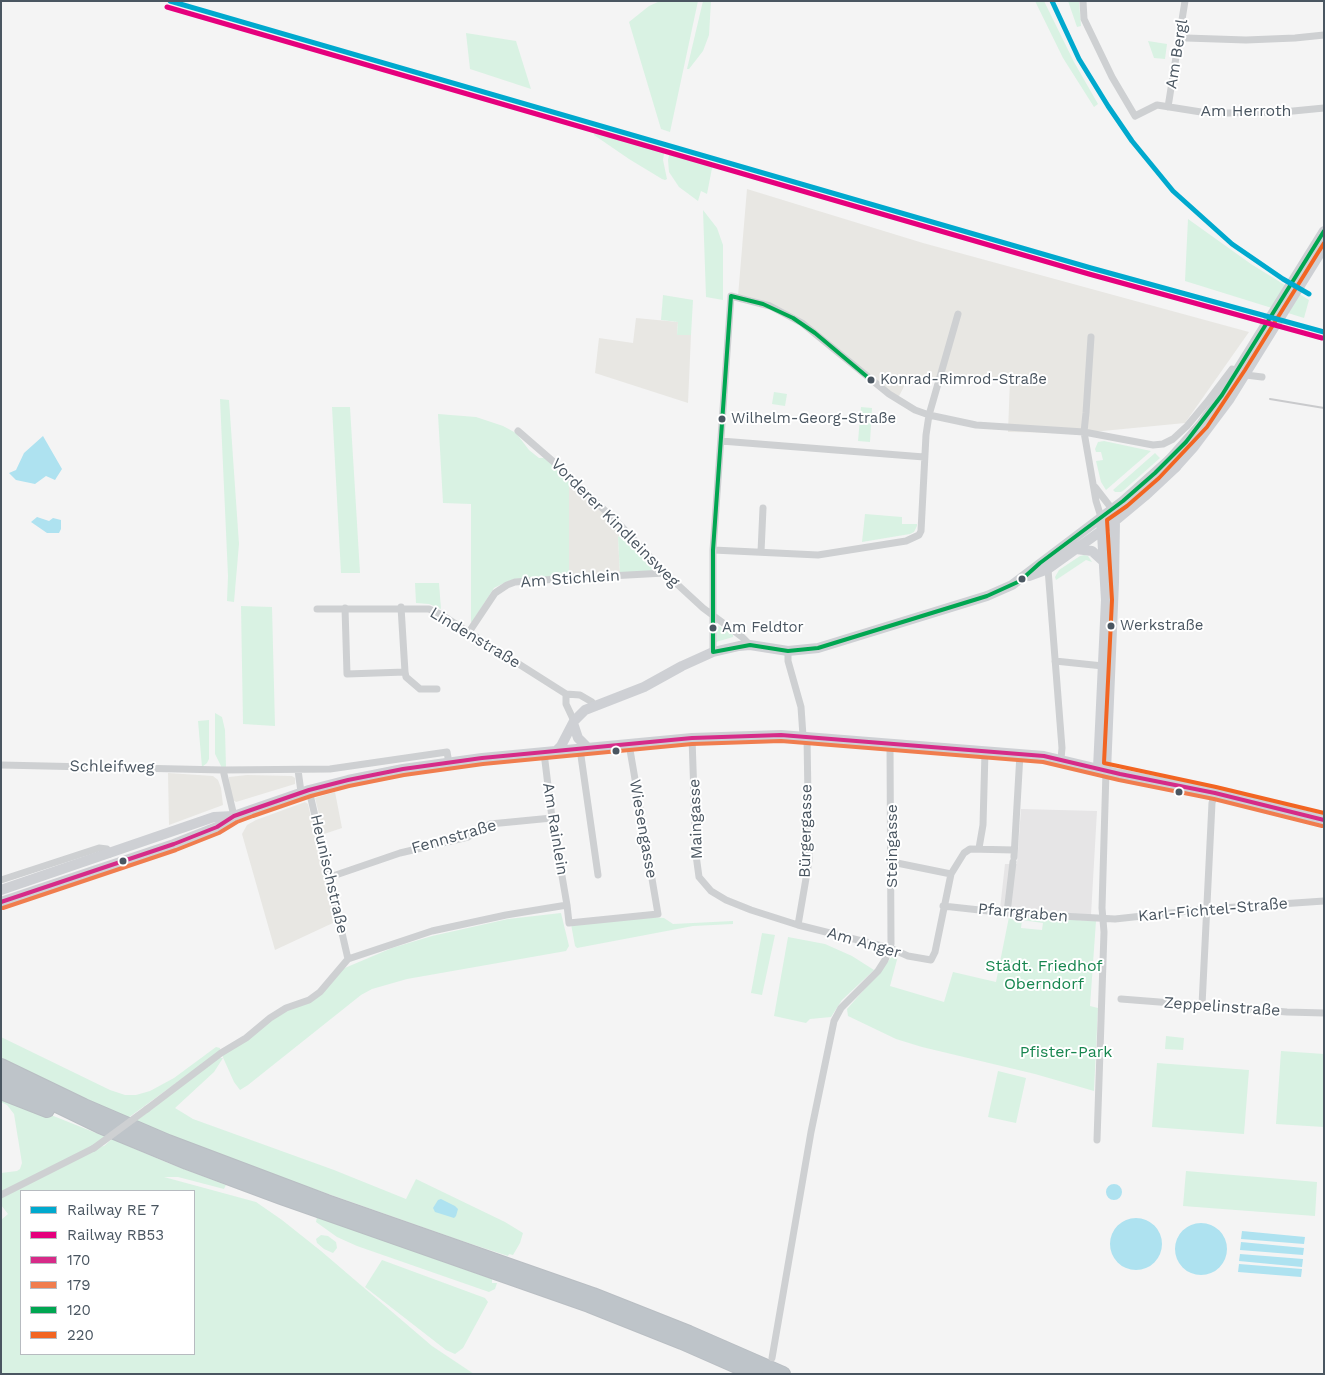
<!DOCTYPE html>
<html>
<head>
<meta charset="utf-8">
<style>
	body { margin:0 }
	#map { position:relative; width:1325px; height:1375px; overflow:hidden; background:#f4f4f4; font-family:"Work Sans",sans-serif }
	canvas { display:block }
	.frame { position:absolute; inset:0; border:2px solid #4a5661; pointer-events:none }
	.legend { position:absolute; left:20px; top:1190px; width:175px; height:165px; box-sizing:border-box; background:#fff; border:1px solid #b7bbc0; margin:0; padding:6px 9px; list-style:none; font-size:15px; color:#4a5661 }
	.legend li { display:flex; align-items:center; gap:10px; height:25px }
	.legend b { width:25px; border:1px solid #b7bbc0 }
</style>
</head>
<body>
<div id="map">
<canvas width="1325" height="1375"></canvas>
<div class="frame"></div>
<ul class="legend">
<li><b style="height:6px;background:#00a9ce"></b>Railway RE 7</li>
<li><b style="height:6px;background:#e5007d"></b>Railway RB53</li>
<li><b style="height:6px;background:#d62b88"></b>170</li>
<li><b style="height:6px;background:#f07d4e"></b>179</li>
<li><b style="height:6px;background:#00a651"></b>120</li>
<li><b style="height:6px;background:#f26522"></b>220</li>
</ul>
</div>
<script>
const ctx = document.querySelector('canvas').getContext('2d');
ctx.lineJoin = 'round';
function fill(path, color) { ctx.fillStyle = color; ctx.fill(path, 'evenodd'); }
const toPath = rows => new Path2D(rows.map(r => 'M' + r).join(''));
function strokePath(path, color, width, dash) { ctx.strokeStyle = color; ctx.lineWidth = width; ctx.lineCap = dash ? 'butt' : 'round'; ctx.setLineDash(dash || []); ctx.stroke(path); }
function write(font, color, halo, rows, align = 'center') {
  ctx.font = font + ' "Work Sans",sans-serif'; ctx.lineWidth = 4; ctx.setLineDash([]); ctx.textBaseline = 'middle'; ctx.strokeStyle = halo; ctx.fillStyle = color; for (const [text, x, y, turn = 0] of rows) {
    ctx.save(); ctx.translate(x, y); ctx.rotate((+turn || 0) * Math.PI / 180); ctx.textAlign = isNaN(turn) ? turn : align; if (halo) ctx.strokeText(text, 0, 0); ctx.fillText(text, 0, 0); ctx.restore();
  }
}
fill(toPath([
	[747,189,923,243,1249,332,1185,423,1082,433,1008,432,1010,379,995,378,967,383,949,380,947,385,910,375,897,400,802,323,738,296],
	[636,318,678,322,677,335,691,335,688,403,595,373,599,338,633,343],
	[569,481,623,532,618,537,620,574,569,576],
	[168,773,213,776,218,780,221,788,223,805,169,825],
	[247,775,292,776,295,778,295,784,236,802,230,798,229,777],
	[335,792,342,828,324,834,315,798],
	[305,802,308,804,335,922,275,950,242,834,247,825,256,820]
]), '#e8e7e3');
fill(toPath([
	[1021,809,1097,811,1091,915,1000,909,1005,864,1017,864]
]), '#e6e5e6');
fill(toPath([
	[660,1,698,1,670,132,661,129,629,22,649,6],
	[703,1,711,1,709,35,703,51,689,69,687,69],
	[1035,1,1044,1,1074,62,1098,104,1094,107,1063,58],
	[1068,1,1079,1,1081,26,1077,27],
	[466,33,516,41,531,89,470,69],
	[1148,41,1167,44,1165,59,1154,58],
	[596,128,665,148,663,160,667,179,665,180,662,179,629,159,594,135],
	[670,150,713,163,707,194,701,191,698,201,679,187,669,172,668,160],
	[703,210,717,228,723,245,723,300,706,297],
	[1188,219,1251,264,1309,300,1304,318,1185,281],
	[663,295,693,300,691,335,677,335,678,322,661,320],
	[774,392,787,394,785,406,772,404],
	[220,399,229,400,239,544,234,602,227,601,228,576],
	[332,407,350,407,360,573,341,573],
	[861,407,872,408,870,442,858,441],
	[438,414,476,417,503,426,516,433,529,450,539,458,546,458,569,481,569,576,514,579,504,583,494,588,472,622,471,622,471,504,443,503],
	[1104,441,1151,451,1106,490,1101,482,1096,461,1103,460,1101,452,1096,452,1095,449,1098,442],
	[1155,453,1160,458,1124,490,1121,492,1115,492,1113,490],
	[865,514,902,517,902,524,917,524,917,526,914,532,910,534,862,542],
	[623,532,649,561,652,570,650,572,620,574,618,537],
	[1084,555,1088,556,1092,562,1086,560,1056,580,1055,577,1059,570,1080,556],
	[415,583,439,583,441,609,429,604,416,603],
	[241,606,272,607,275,726,243,724],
	[717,625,733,635,733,637,716,642],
	[215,713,222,717,225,730,226,768,222,768,215,754],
	[209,720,209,759,207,763,202,767,198,721],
	[561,913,569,946,566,951,407,979,372,989,361,995,248,1085,240,1090,234,1082,221,1053,270,1018,309,1001,340,970,392,948,432,936,508,919],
	[650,917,664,918,673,924,733,921,733,924,693,926,577,948,575,946,571,924],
	[1009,917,1012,917,1013,920,1018,920,1019,917,1096,921,1090,1006,1098,1008,1094,1091,1035,1074,922,1047,896,1039,848,1016,847,1009,877,975,893,955,898,956,890,986,944,1002,953,972,996,982],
	[1022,920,1043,923,1042,930,1021,928],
	[762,933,775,935,762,995,751,993],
	[788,937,825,944,852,956,874,970,842,1000,831,1017,810,1019,806,1023,774,1016],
	[1166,1036,1184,1038,1183,1050,1165,1049],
	[1,1037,110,1090,125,1095,136,1095,150,1091,174,1078,216,1047,220,1048,220,1051,128,1118,71,1093,1,1059],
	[1281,1051,1324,1054,1324,1127,1276,1124],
	[219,1058,223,1058,214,1072,175,1108,193,1119,334,1170,406,1199,416,1179,505,1222,523,1233,520,1243,513,1255,509,1254,508,1256,459,1240,229,1159,136,1121],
	[1157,1063,1249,1070,1244,1134,1152,1127],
	[998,1071,1026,1078,1016,1123,988,1117],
	[1,1095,106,1137,93,1148,104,1146,112,1139,168,1163,226,1185,224,1189,178,1177,164,1177,256,1202,282,1220,321,1251,432,1346,474,1374,1,1374,1,1220,8,1214,1,1205,1,1173,17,1171,20,1169,22,1163,14,1114,7,1105,1,1102],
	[21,1191,194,1191,194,1354,21,1354],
	[1186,1171,1317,1182,1315,1216,1183,1206],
	[317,1217,492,1279,492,1283,497,1283,495,1289,489,1292,357,1246,337,1237,316,1222],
	[321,1235,328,1236,336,1242,337,1248,333,1253,324,1249,317,1243,316,1239],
	[382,1260,485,1298,488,1302,463,1348,455,1354,446,1350,365,1287]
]), '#d9f2e3');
fill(toPath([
	[43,436,62,469,55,480,46,476,35,484,16,480,9,473,16,470,24,453],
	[37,517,49,521,53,518,61,520,61,529,59,533,47,533,31,522],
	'1106 1192a8 8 0 1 1 16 0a8 8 0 1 1-16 0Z',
	[441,1199,455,1206,458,1209,456,1216,454,1218,435,1212,433,1208,438,1200],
	'1110 1244a26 26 0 1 1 52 0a26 26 0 1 1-52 0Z',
	'1175 1249a26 26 0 1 1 52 0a26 26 0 1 1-52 0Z',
	[1242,1231,1305,1237,1304,1244,1241,1239],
	[1241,1242,1304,1248,1303,1255,1240,1250],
	[1240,1254,1303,1259,1302,1267,1239,1261],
	[1239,1264,1302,1269,1301,1277,1238,1272]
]), '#aee2f0');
const motorway = toPath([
	[1,1066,84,1106,168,1142,327,1202,593,1295,689,1333,783,1374],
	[1,1078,100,1126,187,1162,281,1197,589,1305,682,1342,755,1374],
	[1,1092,47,1110]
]);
strokePath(motorway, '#b9bec3', 16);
strokePath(toPath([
	[1083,1,1084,19,1112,77,1135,116,1157,105,1201,112,1227,113,1283,112,1324,108],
	[1186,38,1246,40,1295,38,1324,35],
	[1168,107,1185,1],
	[1091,337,1086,413,1084,432,1096,501,1101,517],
	[518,431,556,464,620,525,665,573,703,608,742,637,750,645],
	[721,441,924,457],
	[1095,487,1112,509],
	[713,550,818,555,906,541,919,535,921,531,926,435,929,415,958,314],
	[761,552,763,508],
	[1048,569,1062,748,1061,759],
	[345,608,347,674,405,672,401,607],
	[317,609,429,609,440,614,566,694,580,695,592,702,595,706],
	[469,632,495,593,507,585,515,582,572,578,665,573],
	[788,651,788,661,801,707,803,736],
	[713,652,713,550,731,296,770,306,802,323,889,394,915,410,929,415,976,425,1084,432,1153,445,1163,444,1173,439,1187,426,1207,402,1232,369,1246,375,1262,377],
	[1055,661,1103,666],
	[405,672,406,677,420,689,437,689],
	[566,694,566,704,574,721],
	[692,738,696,855,699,877,711,891,726,900,751,910,798,925,890,948,908,956,931,960,935,952,951,874,964,853,970,849,1014,850],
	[580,749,598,875],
	[544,753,552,818,567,905],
	[1,765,223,770,330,769,447,752,449,763],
	[223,770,234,816],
	[298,770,301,792],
	[309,790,348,959],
	[979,848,983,825,985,752],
	[1014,857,1020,754],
	[892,862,951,874],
	[330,877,400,853,468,837,490,824,552,818],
	[1,880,99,848,107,849,110,854],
	[943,906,1007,913,1115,919,1207,909,1324,901],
	[1007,913,1013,862],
	[798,925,809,861,807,737],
	[348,959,432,931,506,915,567,905,569,923,658,914,629,744],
	[1121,999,1287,1012,1324,1013],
	[1202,1005,1212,803,1215,793],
	[147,1109,221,1053,246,1038,270,1018,286,1008,309,1000,320,992,348,959],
	[1097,1140,1104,932,1102,908,1106,771],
	[1,1195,94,1148],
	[772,1358,811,1132,834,1021,841,1008,878,971,885,960,891,944,890,744]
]), '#ced0d2', 7);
strokePath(toPath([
	[1076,549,1092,551,1103,561],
	[1029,576,1048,569,1115,521,1145,496,1176,467],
	[573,723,578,738,588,748],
	[555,752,561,746,574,721,585,710,644,687,682,666,713,652,739,646,750,645,788,651,818,648,987,596,1012,585,1123,501,1169,460],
	[1098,768,1106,600,1101,517],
	[1106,771,1114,582,1115,521,1112,509],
	[1,890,214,817,233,816],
	[1,902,174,844,217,827,234,816,251,810,309,790,348,780,403,769,482,758,692,738,781,735,1044,756,1120,774,1215,793,1324,820]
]), '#ced0d4', 10);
strokePath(motorway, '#bec4c9', 14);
strokePath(toPath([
	[1270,399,1324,408]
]), '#c9cacc', 2);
strokePath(toPath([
	[94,1148,147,1109]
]), '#ced0d2', 7);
strokePath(toPath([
	[1169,460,1202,423,1222,395,1324,231],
	[1176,467,1193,448,1229,400,1324,247]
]), '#ced0d4', 10);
strokePath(toPath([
	[1,902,174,844,217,827,234,816,251,810,309,790,348,780,403,769,482,758,692,738,781,735,1044,756,1120,774,1215,793,1324,820]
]), '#d62b88', 4);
strokePath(toPath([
	[3,908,176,850,219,833,237,822,253,816,311,796,349,786,404,775,483,764,692,744,781,741,1043,762,1119,780,1214,799,1322,826]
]), '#f07d4e', 4);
strokePath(toPath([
	[871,380,815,333,793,318,763,304,731,296,713,550,713,652,750,645,788,651,818,648,987,596,1020,581,1040,563,1123,501,1155,473,1186,442,1222,395,1324,231]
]), '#00a651', 4);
strokePath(toPath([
	[1324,243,1245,370,1207,427,1159,478,1127,506,1107,520,1112,600,1104,763,1216,787,1324,813]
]), '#f26522', 4);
strokePath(toPath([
	[170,1,1091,268,1324,332],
	[1052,1,1079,59,1108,106,1132,141,1173,191,1232,244,1283,279,1309,294]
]), '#00a9ce', 5);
strokePath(toPath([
	[167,7,1089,274,1322,338]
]), '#e5007d', 5);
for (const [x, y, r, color] of [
	[871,380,4.5,"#4a5661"],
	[722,419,4.5,"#4a5661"],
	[1022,579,4.5,"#4a5661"],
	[1111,626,4.5,"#4a5661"],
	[713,628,4.5,"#4a5661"],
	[616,751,4.5,"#4a5661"],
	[1179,792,4.5,"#4a5661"],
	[123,861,4.5,"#4a5661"]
]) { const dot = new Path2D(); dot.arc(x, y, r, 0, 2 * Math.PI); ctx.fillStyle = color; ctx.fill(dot); strokePath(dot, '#fff', 2); }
write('15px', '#4a5661', '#fff', [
	["Konrad-Rimrod-Straße",880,380],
	["Wilhelm-Georg-Straße",731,419],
	["Werkstraße",1120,626],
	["Am Feldtor",722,628]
], 'left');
write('16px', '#4a5661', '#fff', [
	["Am Bergl",1177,54,-81],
	["Am Herroth",1246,111],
	["Vorderer Kindleinsweg",615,523,45],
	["Am Stichlein",570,579,-4],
	["Lindenstraße",475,638,31],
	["Schleifweg",112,767,1],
	["Maingasse",696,819,-92],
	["Am Rainlein",555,829,81],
	["Wiesengasse",643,829,80],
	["Bürgergasse",806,831,-89],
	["Fennstraße",454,837,-16],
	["Steingasse",892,846,-90],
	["Heunischstraße",329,874,77],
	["Karl-Fichtel-Straße",1213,910,-5],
	["Pfarrgraben",1023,913,5],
	["Am Anger",864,943,16],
	["Zeppelinstraße",1222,1007,4]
]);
write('16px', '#17864f', '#fff', [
	["Städt. Friedhof",1044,966],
	["Oberndorf",1044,984],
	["Pfister-Park",1066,1052]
]);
</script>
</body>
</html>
